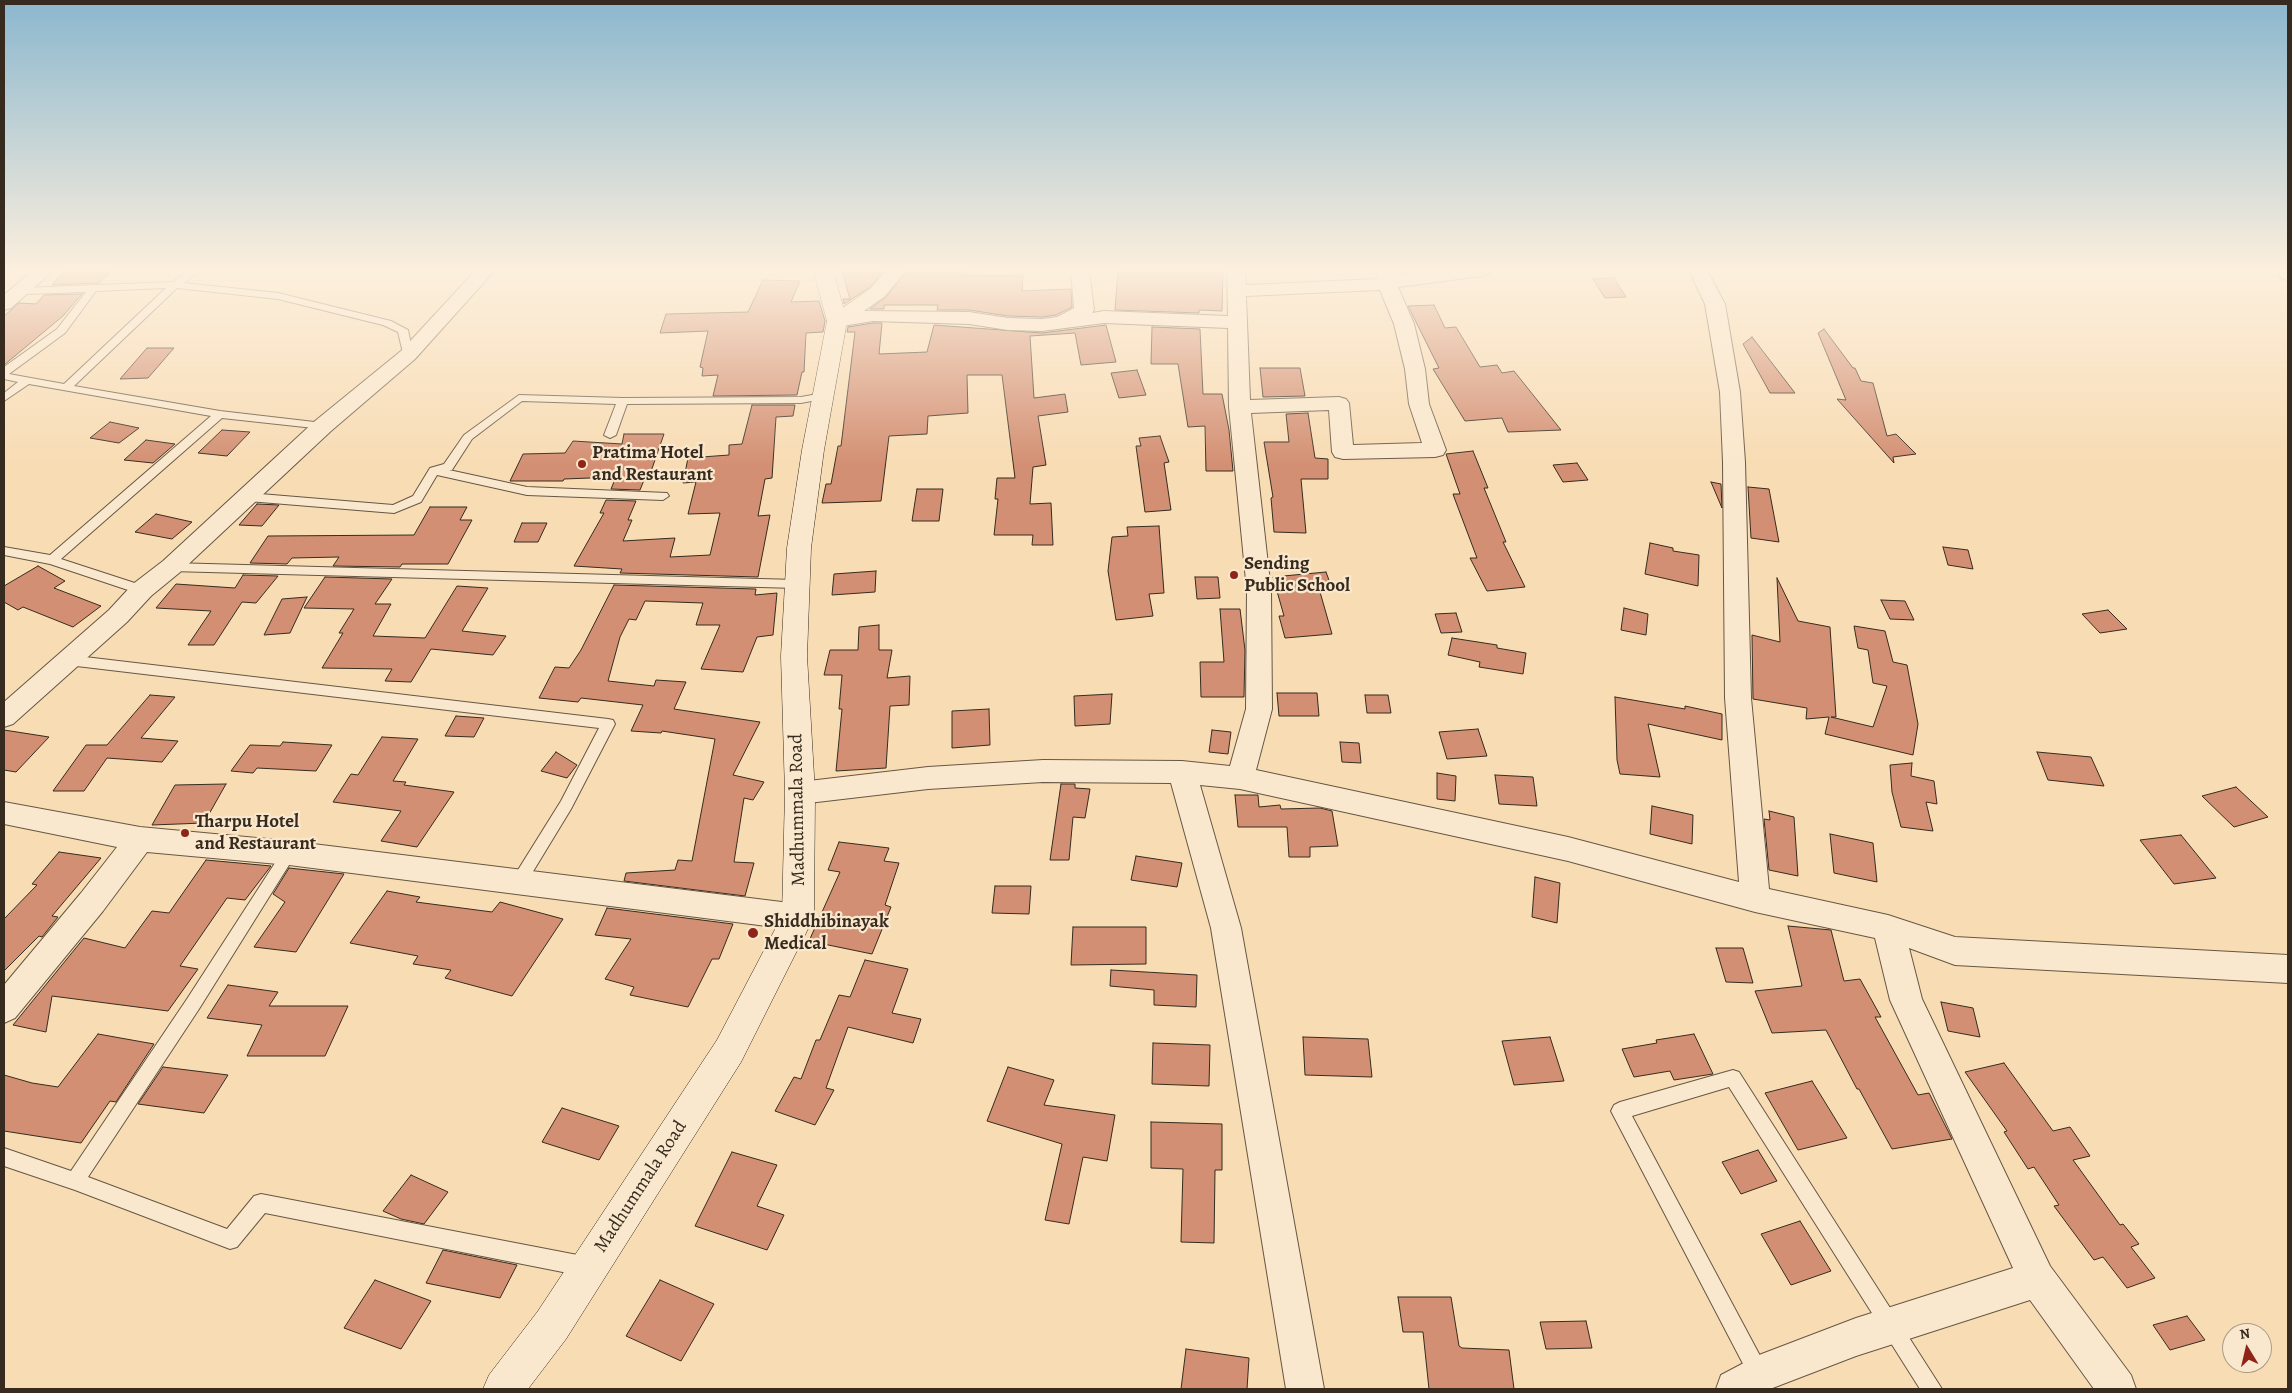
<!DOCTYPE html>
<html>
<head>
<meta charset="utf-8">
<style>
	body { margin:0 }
	#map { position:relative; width:2292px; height:1393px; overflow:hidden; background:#f8dcb4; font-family:Alegreya,serif }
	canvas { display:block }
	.frame { position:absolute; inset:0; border:5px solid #362b1e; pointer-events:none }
	.north { position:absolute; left:2222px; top:1323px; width:50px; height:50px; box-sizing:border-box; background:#fae8ce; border:1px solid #ac9c88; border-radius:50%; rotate:351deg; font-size:14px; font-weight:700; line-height:20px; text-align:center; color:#362b1e }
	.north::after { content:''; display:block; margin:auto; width:18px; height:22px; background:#8f2418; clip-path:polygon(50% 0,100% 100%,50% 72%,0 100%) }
</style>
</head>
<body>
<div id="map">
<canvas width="2292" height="1393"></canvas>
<div class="frame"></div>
<div class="north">N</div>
</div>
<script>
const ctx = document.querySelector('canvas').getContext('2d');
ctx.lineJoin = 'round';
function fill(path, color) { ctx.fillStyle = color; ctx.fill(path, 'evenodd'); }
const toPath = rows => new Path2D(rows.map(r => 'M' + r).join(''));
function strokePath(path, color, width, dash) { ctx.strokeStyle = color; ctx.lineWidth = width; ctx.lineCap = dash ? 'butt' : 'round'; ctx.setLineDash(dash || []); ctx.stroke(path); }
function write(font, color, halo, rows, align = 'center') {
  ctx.font = font + ' Alegreya,serif'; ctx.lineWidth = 4.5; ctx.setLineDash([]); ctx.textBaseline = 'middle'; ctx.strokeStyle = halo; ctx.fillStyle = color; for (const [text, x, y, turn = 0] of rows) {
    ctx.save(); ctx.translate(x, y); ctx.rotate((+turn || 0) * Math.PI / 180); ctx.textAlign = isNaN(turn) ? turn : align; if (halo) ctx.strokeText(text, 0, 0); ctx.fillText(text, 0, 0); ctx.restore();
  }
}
const building = toPath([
	[65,270,113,270,99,283,52,285,65,270],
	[908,270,965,270,966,276,1023,275,1022,291,1071,289,1072,307,1056,315,1042,317,1008,316,969,310,937,310,938,305,884,305,884,309,870,309,886,297,908,270],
	[1118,270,1223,270,1222,311,1199,310,1199,313,1115,310,1118,270],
	[842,271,884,271,870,287,844,304,843,299,850,299,842,271],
	[1614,278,1626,297,1605,298,1593,279,1614,278],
	[763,280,800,281,791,302,819,301,825,321,823,332,806,333,804,372,802,372,797,395,713,396,718,375,702,376,703,368,700,367,708,331,660,333,666,314,748,312,763,280],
	[82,294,63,316,4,365,4,316,19,303,36,304,44,295,82,294],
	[1434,305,1445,328,1456,327,1480,367,1497,365,1502,373,1514,371,1561,430,1508,432,1502,418,1465,421,1433,369,1439,368,1408,306,1434,305],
	[873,323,882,323,879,354,927,352,934,325,1042,333,1106,325,1116,362,1081,365,1075,333,1030,336,1034,398,1065,394,1068,412,1038,416,1046,465,1033,467,1030,504,1051,503,1053,545,1032,545,1033,535,994,535,998,499,995,499,997,478,1015,478,1002,375,967,375,968,413,928,416,927,434,889,436,881,501,822,503,826,484,831,484,838,446,841,446,855,332,847,332,848,327,873,323],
	[1152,327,1200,329,1203,394,1222,394,1229,430,1233,471,1206,471,1205,426,1188,427,1178,364,1151,364,1152,327],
	[1824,329,1853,368,1855,368,1861,381,1873,383,1887,436,1896,434,1916,454,1893,457,1894,463,1837,399,1846,400,1818,333,1824,329],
	[1752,337,1795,393,1770,393,1743,344,1752,337],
	[147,348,174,348,148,378,120,379,147,348],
	[1260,368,1300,368,1305,396,1263,397,1260,368],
	[1137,370,1146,395,1119,398,1111,373,1137,370],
	[752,405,795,405,793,416,776,417,772,478,765,479,758,516,770,515,758,577,620,573,622,569,574,566,604,513,600,513,606,500,636,501,628,520,632,520,623,541,675,538,670,557,710,555,720,513,688,514,696,482,683,483,688,458,729,455,729,445,742,444,752,405],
	[1308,413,1315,458,1328,459,1328,479,1301,479,1306,533,1274,532,1271,498,1273,497,1264,442,1289,442,1286,414,1308,413],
	[110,422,139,428,119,443,90,438,110,422],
	[222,430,250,432,227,456,198,453,222,430],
	[624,434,664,434,648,480,644,480,640,490,611,489,616,477,564,479,563,481,510,481,523,454,565,453,573,441,622,444,624,434],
	[1160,436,1169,462,1164,463,1171,510,1145,512,1136,446,1141,446,1139,438,1160,436],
	[146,440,175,444,153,463,124,460,146,440],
	[1473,451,1488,488,1484,488,1506,542,1503,542,1525,587,1487,591,1470,558,1477,558,1454,497,1453,494,1460,494,1446,454,1473,451],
	[1577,463,1588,480,1563,482,1553,465,1577,463],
	[1711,482,1721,484,1722,508,1711,482],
	[1748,487,1769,489,1779,542,1751,538,1748,487],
	[917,489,943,489,939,521,912,521,917,489],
	[257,504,279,505,262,526,239,525,257,504],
	[430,507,467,507,460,520,472,520,448,564,402,564,400,567,333,566,339,557,292,558,287,564,250,563,268,536,414,535,430,507],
	[156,514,192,522,172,539,135,532,156,514],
	[522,523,547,523,538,542,514,542,522,523],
	[1159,526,1164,593,1149,594,1153,616,1116,620,1108,571,1112,537,1128,536,1127,527,1159,526],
	[1650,543,1673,548,1673,551,1699,555,1698,586,1645,574,1650,543],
	[1943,547,1968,550,1973,569,1948,565,1943,547],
	[38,566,65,581,54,588,101,606,73,627,23,607,18,610,4,602,4,586,38,566],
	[876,571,875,592,832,595,834,574,876,571],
	[1326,572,1333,591,1320,592,1332,634,1285,638,1279,616,1284,616,1273,577,1326,572],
	[243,575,278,576,256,603,242,602,214,645,188,645,211,611,156,608,176,584,235,588,243,575],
	[325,577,392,579,375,604,391,604,373,636,425,638,457,586,488,588,462,631,506,636,493,655,431,649,411,682,385,681,392,669,322,668,343,633,339,633,354,609,304,608,325,577],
	[1195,577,1218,577,1220,598,1197,599,1195,577],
	[1777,578,1798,621,1830,627,1836,717,1831,717,1873,727,1887,686,1873,683,1868,650,1858,648,1854,626,1885,631,1893,662,1907,665,1918,724,1913,755,1825,734,1829,717,1806,719,1807,708,1753,699,1752,635,1780,642,1777,578],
	[614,585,756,589,755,595,777,593,773,635,757,637,743,672,701,669,720,625,696,625,703,603,645,601,636,620,629,619,620,637,608,681,654,686,656,680,686,682,674,709,760,722,733,775,764,782,753,800,744,798,734,862,754,863,745,896,624,881,626,873,675,870,678,860,692,861,715,739,662,731,661,733,631,731,643,705,581,698,578,702,539,698,555,667,569,668,581,650,614,585],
	[307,597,290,633,264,635,282,599,307,597],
	[1881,600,1905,601,1914,620,1890,619,1881,600],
	[1624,608,1648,614,1646,635,1621,630,1624,608],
	[1220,609,1240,609,1245,650,1244,697,1201,697,1200,662,1224,662,1220,609],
	[2108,610,2127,629,2100,633,2082,614,2108,610],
	[1456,613,1462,632,1441,633,1435,614,1456,613],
	[879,625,879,650,892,650,887,678,910,676,909,705,890,706,886,768,836,771,842,709,839,709,842,675,824,675,830,650,858,650,859,627,879,625],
	[1452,638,1497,645,1497,648,1526,653,1523,674,1479,667,1480,662,1448,655,1452,638],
	[1277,693,1317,693,1319,716,1279,716,1277,693],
	[1112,694,1110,724,1075,726,1074,696,1112,694],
	[150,695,175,697,141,738,178,741,162,762,107,758,84,791,53,791,86,745,107,745,150,695],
	[1365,695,1388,695,1391,713,1367,713,1365,695],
	[1615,697,1685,709,1685,706,1722,714,1722,740,1648,724,1660,777,1620,774,1617,760,1615,697],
	[989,709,990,745,952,748,952,711,989,709],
	[456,716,484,718,474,737,445,736,456,716],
	[1478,729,1487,756,1447,759,1439,732,1478,729],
	[4,730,49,737,16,772,4,770,4,730],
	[1212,730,1231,732,1228,754,1209,752,1212,730],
	[382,737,418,739,393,781,406,782,404,785,454,792,417,847,381,841,401,811,333,802,351,774,358,775,382,737],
	[283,742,332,745,316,771,257,768,253,773,231,771,250,745,280,746,283,742],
	[1340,742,1359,743,1361,763,1342,762,1340,742],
	[556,752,577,765,567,778,541,771,556,752],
	[2037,752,2091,757,2104,786,2048,780,2037,752],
	[1912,763,1911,776,1934,781,1937,804,1926,802,1933,831,1901,827,1892,792,1890,765,1912,763],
	[1437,773,1456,776,1455,801,1437,799,1437,773],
	[1495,775,1533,777,1537,806,1499,804,1495,775],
	[226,784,204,823,152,825,175,785,226,784],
	[1061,784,1075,784,1075,788,1090,789,1085,818,1073,817,1069,860,1050,860,1061,784],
	[2236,787,2268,817,2234,827,2202,796,2236,787],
	[1235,795,1258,795,1259,807,1280,805,1281,809,1320,808,1332,811,1338,846,1310,847,1310,857,1289,857,1287,827,1238,827,1235,795],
	[1652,806,1693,815,1692,844,1650,834,1652,806],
	[1769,811,1794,817,1798,876,1769,870,1764,819,1770,820,1769,811],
	[1830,834,1873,843,1877,882,1834,873,1830,834],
	[2181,835,2216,878,2174,884,2140,840,2181,835],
	[839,842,889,848,884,861,899,863,885,905,891,907,872,954,809,941,840,872,828,870,839,842],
	[59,852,101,858,52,916,58,917,42,937,39,936,4,971,4,919,37,885,32,884,59,852],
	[1136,856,1182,863,1177,887,1131,880,1136,856],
	[206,860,271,866,245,900,227,898,180,966,198,969,168,1011,52,996,46,1032,13,1025,84,938,125,948,152,911,169,913,206,860],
	[289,868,344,874,296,952,254,947,285,902,273,894,289,868],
	[1535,877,1560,883,1557,923,1532,917,1535,877],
	[995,886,1031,886,1029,914,992,913,995,886],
	[387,891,420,897,416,902,492,912,500,902,563,919,512,996,445,978,451,970,413,964,418,956,350,943,387,891],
	[607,908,733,924,719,959,712,959,688,1007,630,995,634,987,605,979,631,939,595,935,607,908],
	[1788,926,1831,930,1844,981,1860,979,1881,1017,1875,1017,1918,1095,1929,1093,1952,1139,1892,1149,1859,1089,1857,1089,1826,1030,1772,1033,1755,991,1802,986,1788,926],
	[1073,927,1146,927,1146,964,1071,965,1073,927],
	[1716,948,1743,948,1753,983,1726,982,1716,948],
	[865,960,908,969,892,1013,921,1019,913,1043,848,1027,826,1088,834,1090,815,1125,775,1111,794,1077,801,1079,816,1040,820,1040,839,995,850,997,865,960],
	[1111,970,1197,975,1196,1007,1154,1005,1154,990,1110,986,1111,970],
	[228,985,278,992,269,1006,348,1006,325,1056,247,1056,262,1025,207,1018,228,985],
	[1941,1002,1973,1008,1980,1037,1948,1031,1941,1002],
	[98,1034,154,1044,116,1102,110,1101,81,1143,4,1131,4,1075,32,1083,58,1087,98,1034],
	[1694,1034,1713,1074,1674,1080,1670,1071,1634,1077,1622,1049,1657,1043,1656,1040,1694,1034],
	[1303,1037,1368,1039,1372,1077,1305,1075,1303,1037],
	[1550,1037,1564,1081,1514,1085,1502,1041,1550,1037],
	[1153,1043,1210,1045,1209,1086,1152,1084,1153,1043],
	[2004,1063,2053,1131,2070,1127,2090,1156,2073,1160,2120,1225,2123,1224,2139,1244,2131,1247,2155,1278,2127,1288,2103,1257,2094,1260,2054,1206,2059,1205,2034,1167,2028,1169,2004,1132,2007,1131,1965,1072,2004,1063],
	[163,1067,228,1075,204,1113,138,1104,163,1067],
	[1008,1067,1054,1080,1044,1105,1115,1115,1107,1161,1083,1157,1069,1224,1045,1220,1062,1144,987,1121,1008,1067],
	[1812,1081,1847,1138,1798,1150,1765,1093,1812,1081],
	[562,1108,619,1126,599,1160,542,1142,562,1108],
	[1151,1122,1222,1124,1222,1170,1215,1170,1214,1243,1181,1242,1183,1169,1151,1168,1151,1122],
	[1758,1150,1777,1181,1741,1194,1722,1162,1758,1150],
	[732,1152,777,1165,757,1206,784,1215,767,1250,695,1226,732,1152],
	[411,1175,448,1192,424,1224,401,1219,383,1211,411,1175],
	[1800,1221,1831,1271,1791,1285,1761,1234,1800,1221],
	[443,1250,517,1265,500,1298,426,1283,443,1250],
	[375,1280,431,1301,401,1349,344,1328,375,1280],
	[660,1280,714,1304,681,1361,626,1336,660,1280],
	[1398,1297,1451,1297,1459,1346,1462,1348,1509,1350,1514,1389,1429,1389,1423,1332,1403,1332,1398,1297],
	[2187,1316,2205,1340,2170,1350,2153,1325,2187,1316],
	[1586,1321,1592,1348,1546,1349,1540,1322,1586,1321],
	[1186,1349,1249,1358,1247,1389,1181,1389,1186,1349]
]);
fill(building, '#d38f73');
strokePath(building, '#362b1e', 1);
const lane = toPath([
	[189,270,201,270,184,283,278,293,391,321,408,330,413,355,408,358,404,357,398,332,383,325,278,299,177,288,74,386,220,411,323,423,329,426,323,429,222,418,61,559,147,587,148,590,147,593,137,593,50,564,4,555,4,547,50,555,211,416,29,384,4,401,4,393,18,382,4,379,4,367,57,329,86,292,23,294,18,291,23,288,173,282,189,270],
	[166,288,64,384,9,374,65,333,96,291,166,288],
	[823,393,827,394,827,398,801,403,627,404,616,435,610,438,604,435,616,404,522,401,472,439,452,470,449,470,527,487,667,493,669,496,663,500,527,495,437,475,421,502,394,513,248,501,242,497,248,493,393,505,413,496,430,468,444,464,464,435,519,395,623,398,801,397,823,393],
	[171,563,797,580,803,584,797,588,171,571,165,567,171,563],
	[68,655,608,719,613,720,615,724,571,809,523,888,518,890,513,888,510,883,513,878,561,801,599,728,68,665,63,663,61,660,63,657,68,655],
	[289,847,294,849,297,853,294,857,199,1009,88,1177,227,1229,254,1196,261,1194,588,1257,595,1260,598,1267,595,1274,588,1277,265,1213,237,1247,230,1249,75,1190,4,1166,4,1148,71,1171,187,999,284,849,289,847],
	[1733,1070,1739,1072,1942,1389,1920,1389,1729,1087,1632,1116,1766,1367,1769,1374,1766,1381,1759,1384,1752,1381,1611,1111,1614,1105,1620,1102,1733,1070]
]);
const street = toPath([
	[33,270,54,270,11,308,4,310,4,295,33,270],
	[476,270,495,270,415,359,331,431,179,573,151,596,127,622,13,724,4,727,4,702,109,610,133,584,163,561,315,421,401,351,476,270],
	[887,270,906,270,885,296,864,311,969,312,1008,318,1042,319,1057,317,1074,308,1071,270,1089,270,1094,310,1092,313,1104,311,1228,316,1227,270,1245,270,1246,285,1378,279,1378,270,1396,270,1396,275,1431,270,1491,270,1489,274,1482,276,1398,287,1414,324,1425,369,1429,404,1446,450,1443,455,1435,457,1343,459,1335,457,1332,452,1329,410,1251,413,1271,591,1272,709,1256,770,1568,837,1739,882,1725,698,1723,462,1720,392,1705,304,1689,270,1707,270,1725,304,1740,392,1745,462,1751,698,1769,889,1888,915,1955,937,2288,955,2288,983,1955,965,1909,948,1922,999,2050,1266,2131,1375,2136,1389,2094,1389,2030,1300,1856,1356,1770,1389,1716,1389,1721,1375,1759,1355,1856,1318,2013,1268,1890,1000,1875,938,1755,912,1568,861,1240,789,1200,785,1241,928,1324,1389,1286,1389,1211,928,1171,783,1043,782,928,789,800,804,790,801,786,793,790,785,800,782,928,767,1043,760,1182,761,1230,766,1246,709,1247,591,1229,407,1228,328,1104,323,1042,331,1008,330,969,324,873,321,837,327,830,325,827,321,830,317,871,288,887,270],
	[1380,290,1394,324,1405,369,1409,404,1422,443,1353,445,1349,403,1346,399,1339,397,1250,400,1246,296,1380,290],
	[2277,270,2288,270,2288,280,2281,278,2277,270],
	[4,802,140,827,289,841,798,904,809,908,813,917,809,926,798,930,289,865,147,852,103,911,15,1018,4,1023,4,985,81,893,117,847,4,824,4,802]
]);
const secondary = toPath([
	[813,270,833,270,847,321,824,450,811,548,807,656,815,793,814,917,741,1062,566,1339,528,1389,483,1389,489,1375,538,1311,717,1040,782,916,785,793,781,656,787,548,802,450,827,321,813,270]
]);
strokePath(lane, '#665744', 2);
strokePath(street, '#665744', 2);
strokePath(secondary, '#362b1e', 1);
fill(lane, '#fae8ce');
fill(street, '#fae8ce');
fill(secondary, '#fae8ce');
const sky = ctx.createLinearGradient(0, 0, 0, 465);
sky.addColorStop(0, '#8bb7ce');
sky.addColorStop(0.58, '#fcefdd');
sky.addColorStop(1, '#fcefdd00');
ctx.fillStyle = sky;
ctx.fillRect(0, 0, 2292, 465);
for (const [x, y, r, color] of [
	[582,464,5,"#8f2418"],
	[1234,575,5,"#8f2418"],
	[185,833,5,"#8f2418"],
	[753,933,6,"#8f2418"]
]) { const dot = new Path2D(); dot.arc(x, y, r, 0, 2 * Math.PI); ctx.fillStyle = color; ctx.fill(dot); strokePath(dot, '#fae8ce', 2); }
write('bold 19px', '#362b1e', '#fae8ce', [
	["Pratima Hotel",592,453],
	["and Restaurant",592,475],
	["Sending",1244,564],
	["Public School",1244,586],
	["Tharpu Hotel",195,822],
	["and Restaurant",195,844],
	["Shiddhibinayak",764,922],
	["Medical",764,944]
], 'left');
write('19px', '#362b1e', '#fae8ce', [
	["Madhummala Road",798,810,-91],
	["Madhummala Road",641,1187,-57]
]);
</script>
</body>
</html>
